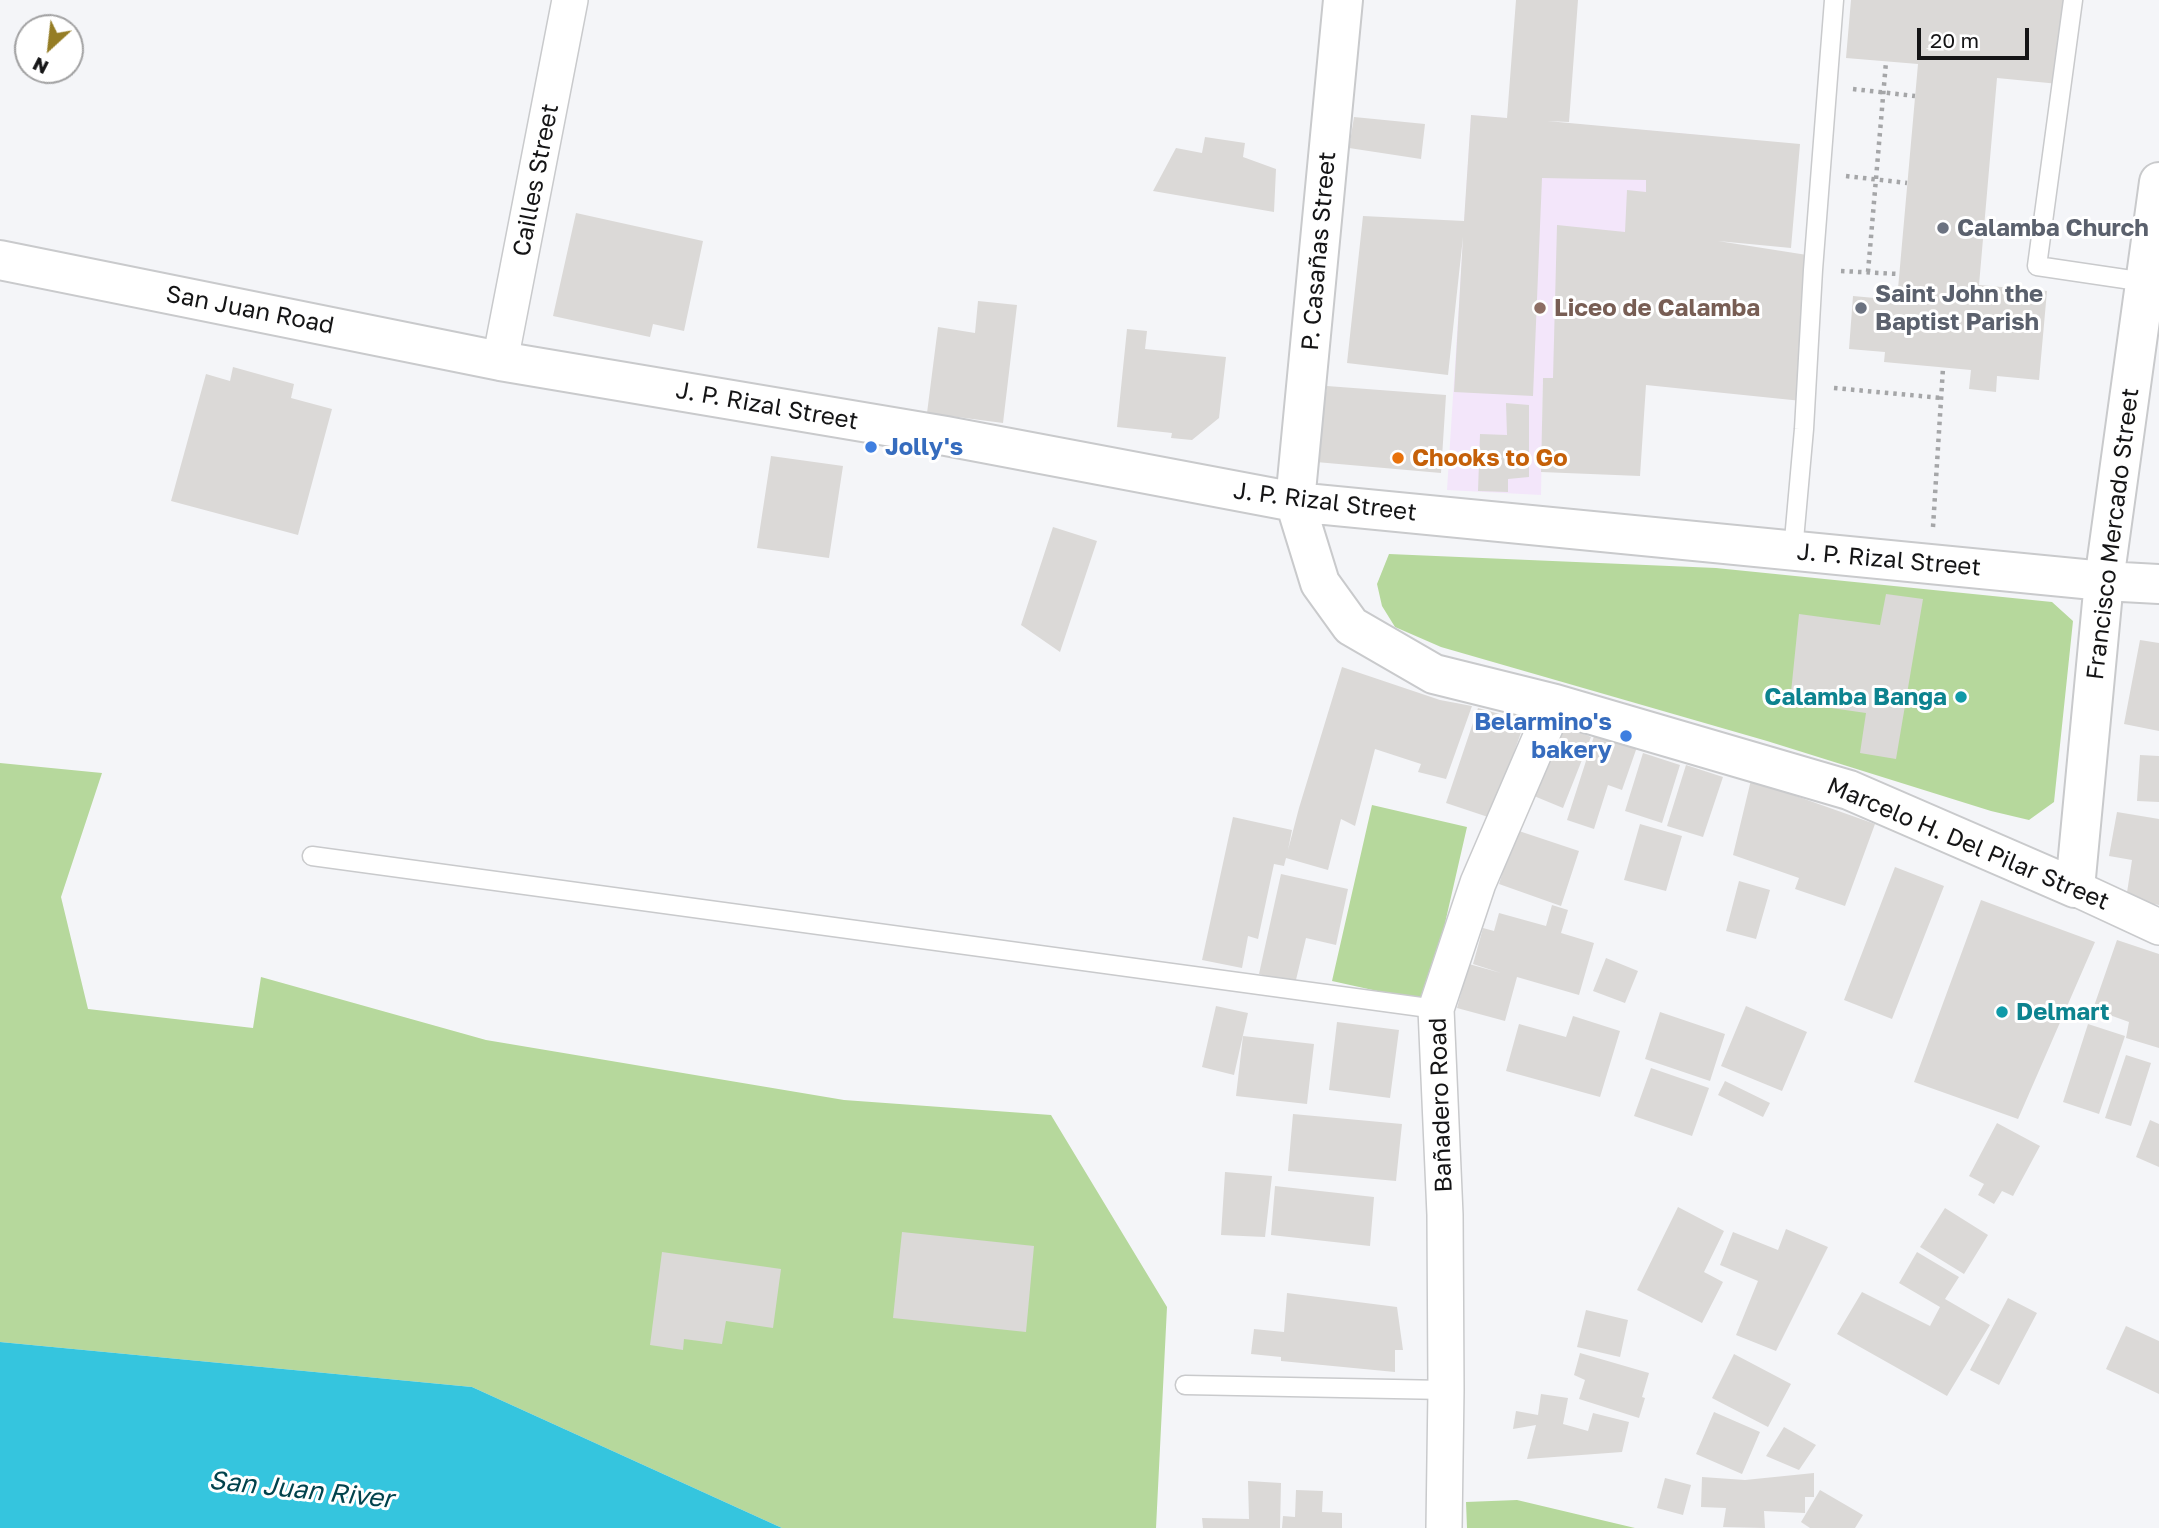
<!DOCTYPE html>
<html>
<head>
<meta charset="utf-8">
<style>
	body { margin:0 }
	#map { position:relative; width:2159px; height:1528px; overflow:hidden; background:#f4f5f8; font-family:"Golos Text",sans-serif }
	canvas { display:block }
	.north { position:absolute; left:14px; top:14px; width:70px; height:70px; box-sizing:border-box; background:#fff; border:2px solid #a1a1a2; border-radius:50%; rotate:207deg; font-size:19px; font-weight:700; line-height:28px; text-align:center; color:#151516 }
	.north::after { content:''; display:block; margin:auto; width:24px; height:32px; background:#957d25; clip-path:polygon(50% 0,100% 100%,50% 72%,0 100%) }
	.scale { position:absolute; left:1917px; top:28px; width:112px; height:32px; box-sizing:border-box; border:4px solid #151516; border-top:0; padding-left:9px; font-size:21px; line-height:24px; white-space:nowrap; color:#151516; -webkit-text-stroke:5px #fff; paint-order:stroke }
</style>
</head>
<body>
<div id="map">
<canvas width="2159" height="1528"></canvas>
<div class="north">N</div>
<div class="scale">20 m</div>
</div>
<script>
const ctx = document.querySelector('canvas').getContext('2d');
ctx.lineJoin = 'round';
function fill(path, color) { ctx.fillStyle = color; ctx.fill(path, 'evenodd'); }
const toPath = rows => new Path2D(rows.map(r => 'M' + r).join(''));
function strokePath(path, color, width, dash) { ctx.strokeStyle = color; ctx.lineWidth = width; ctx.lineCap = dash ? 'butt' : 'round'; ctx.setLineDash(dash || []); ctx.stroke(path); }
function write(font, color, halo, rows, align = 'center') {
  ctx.font = font + ' "Golos Text",sans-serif'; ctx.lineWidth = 6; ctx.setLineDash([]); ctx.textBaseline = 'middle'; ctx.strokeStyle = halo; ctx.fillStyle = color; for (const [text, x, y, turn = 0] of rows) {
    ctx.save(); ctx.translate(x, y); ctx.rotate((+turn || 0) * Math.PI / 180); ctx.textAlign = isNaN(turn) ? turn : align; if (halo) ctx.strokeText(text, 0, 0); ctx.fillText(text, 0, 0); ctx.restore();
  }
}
fill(toPath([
	[1471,115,1711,136,1706,239,1619,382,1543,378,1541,495,1447,490]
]), '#f3e6fa');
fill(toPath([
	[1389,554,1716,568,2052,602,2073,621,2054,802,2029,820,1991,811,1767,741,1441,647,1395,627,1382,606,1377,584],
	[0,763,102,773,61,897,88,1009,253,1028,261,977,486,1040,844,1100,1051,1115,1167,1307,1156,1528,782,1528,472,1387,0,1342],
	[1372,805,1467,827,1427,1002,1332,981],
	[1517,1500,1635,1528,1467,1528,1466,1502]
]), '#b6d89c');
fill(toPath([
	[0,1342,472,1387,782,1528,0,1528]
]), '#35c5de');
fill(toPath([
	[1516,0,1578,0,1569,122,1547,121,1800,144,1791,248,1718,241,1807,255,1802,401,1646,385,1640,476,1541,472,1543,378,1553,378,1557,225,1625,232,1627,190,1646,192,1646,180,1542,178,1533,396,1454,392,1463,237,1448,375,1347,363,1363,216,1464,221,1471,115,1507,118],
	[1851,0,2066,0,2059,84,1997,78,1979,285,2047,291,2039,380,1997,376,1996,392,1969,389,1971,370,1884,362,1885,352,1849,349,1853,296,1897,300,1918,64,1846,58],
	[1354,117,1425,124,1421,159,1349,148],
	[1205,137,1245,143,1243,157,1276,169,1274,212,1153,191,1176,148,1202,153],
	[576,213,703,241,684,331,653,324,650,337,553,316],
	[978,301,1017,305,1003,423,927,413,938,327,975,333],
	[1127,329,1147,331,1145,349,1226,357,1219,418,1192,440,1171,438,1172,433,1117,427],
	[233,367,294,384,291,398,332,409,298,535,171,501,206,374,230,381],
	[1327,386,1446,395,1441,473,1316,462],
	[1506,403,1529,405,1529,477,1508,479,1508,492,1478,491,1480,434,1507,435],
	[771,456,843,466,829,558,757,548],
	[1053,527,1097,541,1060,652,1021,625],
	[1886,594,1923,599,1896,759,1860,753,1866,713,1790,702,1799,614,1880,625],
	[2140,640,2159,643,2159,731,2124,724],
	[1342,667,1440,700,1472,706,1446,779,1418,772,1421,764,1375,749,1355,826,1341,819,1328,870,1286,858,1284,866,1274,864,1258,939,1248,936,1242,968,1202,960,1233,817,1292,830,1288,850,1299,808],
	[1478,708,1525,721,1491,818,1446,803],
	[1562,725,1591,737,1563,808,1534,796],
	[1595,733,1637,747,1622,790,1608,785,1594,829,1567,820],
	[1643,753,1680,765,1662,823,1625,811],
	[2140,755,2159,756,2159,802,2137,801],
	[1686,765,1723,777,1703,837,1667,826],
	[1751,780,1875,824,1845,906,1795,889,1799,878,1733,855],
	[2117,812,2159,819,2159,905,2126,899,2132,860,2109,856],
	[1640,824,1682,836,1666,891,1624,880],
	[1516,830,1579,851,1561,906,1499,884],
	[1895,867,1944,886,1892,1019,1844,1000],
	[1281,874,1348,889,1336,945,1306,938,1295,984,1259,974],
	[1739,881,1770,890,1756,939,1726,931],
	[1981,900,2095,942,2018,1119,1914,1082],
	[1552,905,1568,910,1561,933,1594,943,1579,995,1517,977,1505,1021,1457,1008,1469,964,1501,973,1473,964,1483,928,1494,931,1499,913,1546,926],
	[2117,940,2159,954,2159,1048,2126,1038,2129,1022,2093,1009],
	[1606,958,1638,971,1625,1003,1593,991],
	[1216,1006,1248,1013,1234,1075,1202,1067],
	[1746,1006,1807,1032,1782,1091,1721,1066],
	[1660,1012,1725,1034,1710,1081,1645,1059],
	[1573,1016,1620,1031,1600,1097,1506,1071,1519,1024,1566,1037],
	[1337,1022,1399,1030,1390,1098,1329,1090],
	[2088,1024,2125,1036,2099,1114,2063,1102],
	[1243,1036,1314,1044,1307,1104,1236,1096],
	[2126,1055,2151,1063,2131,1126,2105,1118],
	[1651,1068,1709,1088,1692,1136,1634,1116],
	[1725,1081,1770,1103,1763,1117,1718,1095],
	[1293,1114,1402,1124,1396,1181,1288,1171],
	[2150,1120,2159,1124,2159,1167,2136,1157],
	[1997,1123,2040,1146,2013,1196,2002,1191,1994,1204,1978,1195,1984,1184,1969,1176],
	[1225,1172,1272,1176,1265,1237,1221,1235],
	[1275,1186,1374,1197,1370,1246,1271,1235],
	[1678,1207,1724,1231,1704,1272,1723,1282,1702,1323,1637,1290],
	[1945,1208,1988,1235,1964,1274,1920,1247],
	[1786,1229,1828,1247,1776,1351,1736,1335,1758,1281,1720,1265,1733,1232,1778,1250],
	[902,1232,1034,1246,1026,1332,893,1318],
	[662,1252,781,1269,773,1328,726,1321,722,1344,684,1339,683,1350,650,1345],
	[1917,1252,1959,1277,1945,1299,1990,1325,1947,1396,1837,1334,1862,1292,1930,1326,1940,1307,1899,1283],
	[1287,1293,1397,1307,1403,1350,1395,1350,1395,1372,1281,1361,1281,1357,1251,1354,1254,1329,1284,1332],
	[2008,1298,2037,1313,1999,1385,1970,1370],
	[1586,1310,1628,1320,1620,1357,1577,1347],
	[2126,1326,2159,1341,2159,1394,2106,1369],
	[1580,1353,1649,1373,1642,1397,1645,1398,1639,1418,1579,1399,1585,1380,1574,1375],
	[1734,1354,1791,1384,1768,1427,1712,1398],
	[1541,1394,1568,1398,1563,1424,1588,1431,1593,1413,1629,1422,1622,1452,1527,1459,1536,1425,1513,1429,1516,1411,1538,1415],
	[1714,1412,1760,1432,1742,1474,1696,1454],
	[1784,1427,1816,1445,1799,1470,1766,1456],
	[1814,1473,1814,1497,1805,1497,1805,1513,1764,1511,1765,1528,1723,1527,1726,1508,1701,1507,1702,1477,1745,1480],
	[1665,1478,1691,1485,1683,1515,1657,1508],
	[1248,1481,1281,1483,1280,1528,1203,1528,1202,1518,1249,1519],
	[1296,1490,1323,1491,1322,1512,1342,1513,1342,1528,1282,1528,1283,1516,1295,1517],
	[1820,1490,1863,1515,1855,1528,1810,1528,1801,1522]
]), '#dbd9d7');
const lane = toPath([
	[2073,0,2037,266,2145,282],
	[1793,551,1804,429,1813,270,1834,0],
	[312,856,1436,1009],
	[1185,1385,1446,1390]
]);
const street = toPath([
	[500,361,570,0],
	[2075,888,2159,927],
	[1444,1528,1446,1390,1445,1215,1436,1009,1478,883,1555,704]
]);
const secondary = toPath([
	[1343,0,1295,502,1320,583,1351,626,1434,674,1555,704,1849,790,2075,888,2104,581,2159,182],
	[0,260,500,361,946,436,1295,502,2104,581,2159,584]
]);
strokePath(lane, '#c9cacc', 21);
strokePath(street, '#c9cacc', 38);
strokePath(secondary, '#c9cacc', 42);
strokePath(toPath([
	[1853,89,1915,96],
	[1846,176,1907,183],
	[1841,271,1899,274],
	[1868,272,1886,62],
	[1834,388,1942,398],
	[1933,527,1943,368]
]), '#a5a6a8', 4.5, [3.5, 5]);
strokePath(lane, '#fff', 18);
strokePath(street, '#fff', 35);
strokePath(secondary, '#fff', 38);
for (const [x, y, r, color] of [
	[1943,228,7,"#6b7280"],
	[1540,308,7,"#8d6e63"],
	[1861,308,7,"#6b7280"],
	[871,447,7,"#3f7fe0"],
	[1398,458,7,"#e8710a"],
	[1961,697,7,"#0f9aa8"],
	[1626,736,7,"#3f7fe0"],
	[2002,1012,7,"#0f9aa8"]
]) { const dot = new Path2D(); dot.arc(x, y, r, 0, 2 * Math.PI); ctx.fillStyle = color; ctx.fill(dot); strokePath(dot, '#fff', 2.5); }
write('24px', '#151516', '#fff', [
	["Cailles Street",536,180,-79],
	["P. Casañas Street",1319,251,-85],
	["San Juan Road",250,310,11],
	["J. P. Rizal Street",767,406,10],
	["J. P. Rizal Street",1325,502,7],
	["Francisco Mercado Street",2113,534,-83],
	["J. P. Rizal Street",1889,560,5],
	["Marcelo H. Del Pilar Street",1968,844,23],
	["Bañadero Road",1441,1105,-92]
]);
write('bold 24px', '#5b616d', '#fff', [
	["Calamba Church",1957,228],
	["Saint John the",1875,294],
	["Baptist Parish",1875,322]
], 'left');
write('bold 24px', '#785e54', '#fff', [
	["Liceo de Calamba",1554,308]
], 'left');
write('bold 24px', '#366cbe', '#fff', [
	["Jolly's",885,447],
	["Belarmino's",1612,722,"right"],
	["bakery",1612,750,"right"]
], 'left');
write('bold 24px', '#c56008', '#fff', [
	["Chooks to Go",1412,458]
], 'left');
write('bold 24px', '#0d838f', '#fff', [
	["Calamba Banga",1947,697],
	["Delmart",2016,1012,"left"]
], 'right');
write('italic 26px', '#01424c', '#fff', [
	["San Juan River",301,1490,6]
]);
</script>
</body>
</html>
